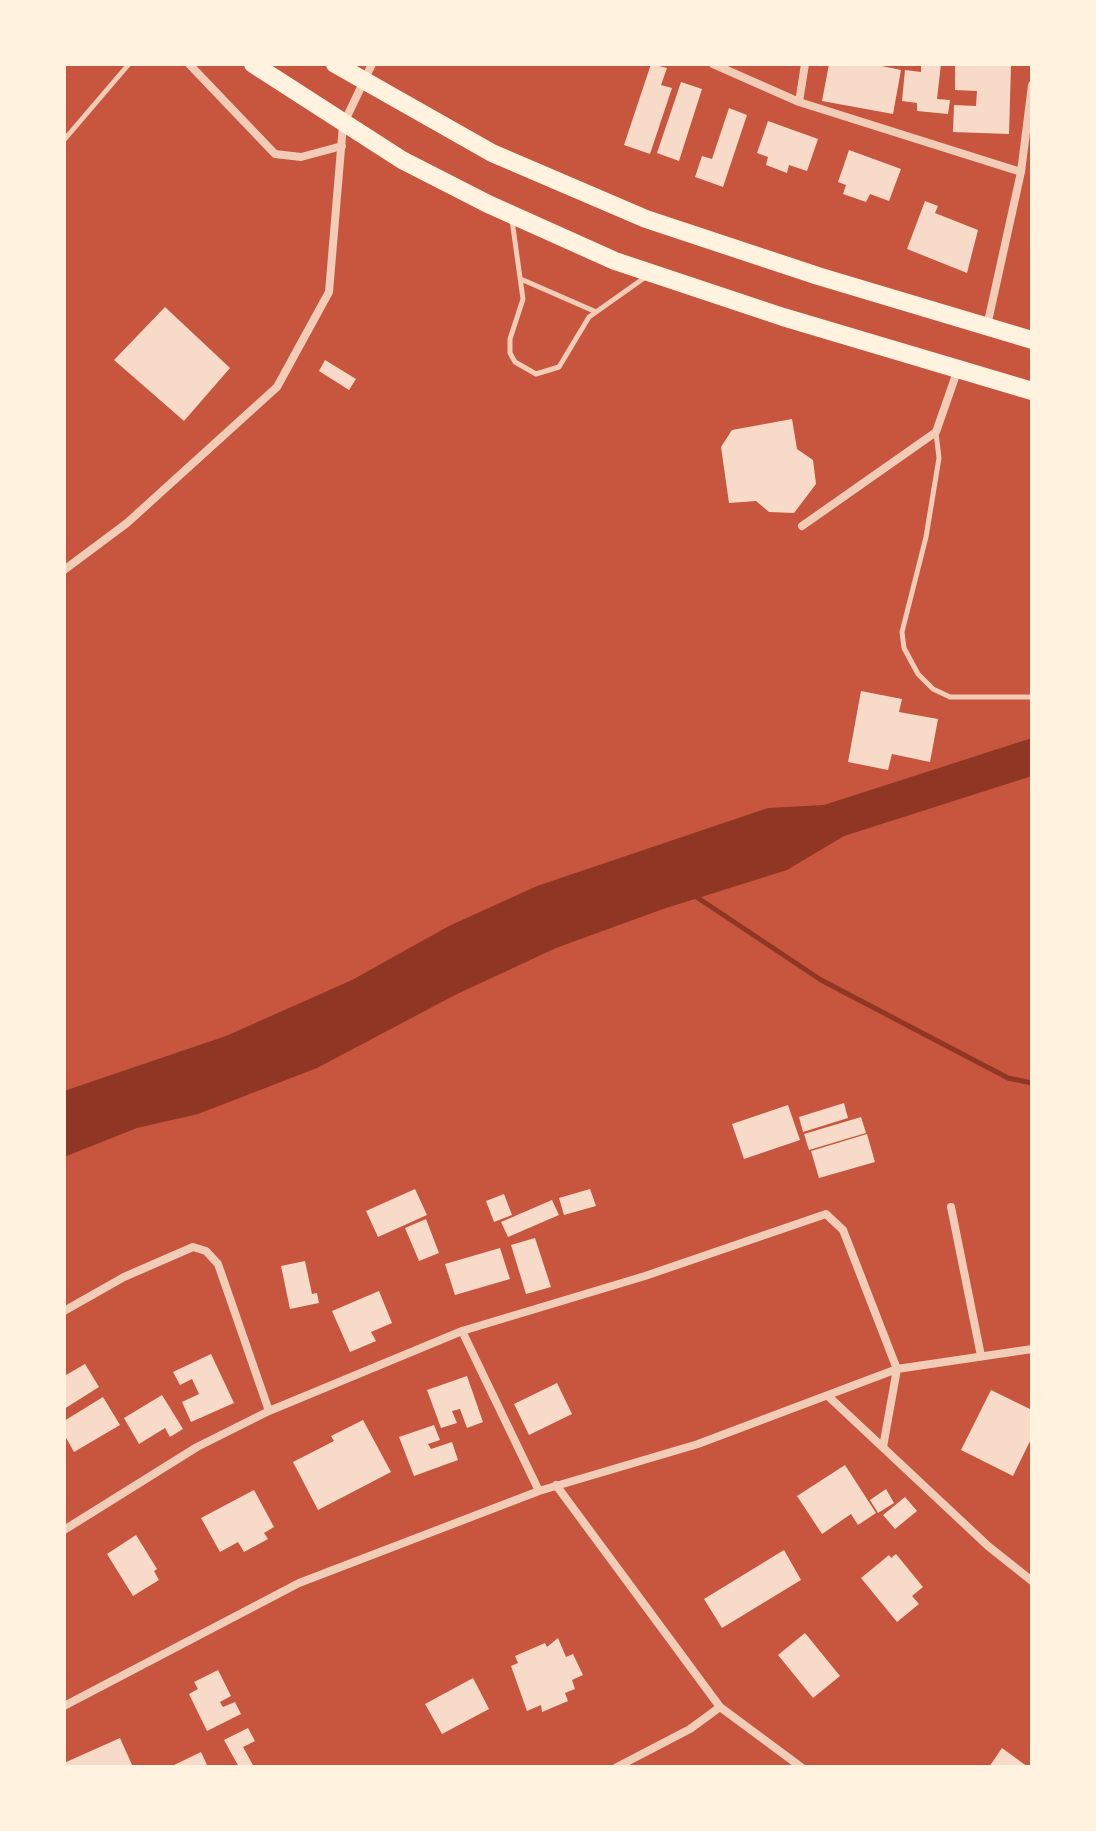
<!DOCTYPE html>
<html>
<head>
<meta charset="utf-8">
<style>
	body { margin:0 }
	#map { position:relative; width:1096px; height:1831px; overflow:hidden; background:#c8553d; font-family:Karla,sans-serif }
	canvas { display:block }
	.frame { position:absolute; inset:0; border:66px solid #fff3e0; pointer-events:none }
</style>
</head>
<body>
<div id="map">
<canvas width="1096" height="1831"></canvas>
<div class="frame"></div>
</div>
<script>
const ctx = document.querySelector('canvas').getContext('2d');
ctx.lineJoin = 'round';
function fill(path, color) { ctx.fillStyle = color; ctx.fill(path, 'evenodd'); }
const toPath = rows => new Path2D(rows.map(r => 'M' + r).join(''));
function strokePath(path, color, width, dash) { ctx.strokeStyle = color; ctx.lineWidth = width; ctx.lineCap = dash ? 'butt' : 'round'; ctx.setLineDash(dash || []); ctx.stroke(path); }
fill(toPath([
	[1032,738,1032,776,844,836,787,870,663,909,556,948,455,995,317,1068,198,1114,137,1128,64,1157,64,1091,226,1036,352,980,449,926,537,886,768,808,824,805]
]), '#8f3625');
strokePath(toPath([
	[695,896,821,980,1008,1078,1032,1083]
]), '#8f3625', 5);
fill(toPath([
	[651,64,667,68,661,85,672,88,650,154,624,145],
	[829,64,872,64,901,70,893,114,822,101],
	[921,64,941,64,937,99,950,100,948,114,917,111,917,103,902,101,905,70,921,72],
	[955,64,1011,66,1009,134,953,132,954,105,976,106,977,91,955,90],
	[681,82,702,89,679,161,657,153],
	[729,108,747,115,723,187,695,177,702,156,712,159],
	[768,121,818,139,807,171,789,165,787,173,766,165,768,157,757,153],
	[849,150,901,169,889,201,870,194,866,202,843,194,846,185,838,182],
	[925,201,938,206,935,213,978,230,967,273,907,249],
	[165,307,230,368,184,421,114,360],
	[325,360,356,379,349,390,319,371],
	[792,419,797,449,813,460,816,484,794,513,769,512,756,501,729,503,721,447,732,430],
	[861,691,902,699,899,712,938,719,930,762,892,754,888,770,848,762],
	[844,1103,848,1118,803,1132,799,1117],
	[788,1105,800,1140,744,1159,732,1124],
	[861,1117,866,1133,809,1150,804,1134],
	[867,1134,875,1162,819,1178,811,1151],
	[415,1189,427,1215,378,1237,366,1211],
	[590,1189,596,1206,564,1215,559,1198],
	[504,1194,512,1215,494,1222,486,1201],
	[552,1200,559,1215,508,1237,501,1222],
	[426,1219,439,1253,419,1261,405,1228],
	[535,1238,551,1287,526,1294,511,1245],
	[500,1248,510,1279,455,1295,445,1264],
	[305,1261,312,1294,317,1293,319,1303,290,1309,281,1266],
	[379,1291,392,1323,371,1332,376,1341,350,1352,332,1311],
	[211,1354,234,1403,191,1422,182,1402,199,1394,192,1379,180,1385,173,1372],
	[85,1364,99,1387,64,1409,64,1371,66,1375],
	[467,1376,483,1422,467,1428,460,1409,452,1411,457,1423,441,1428,427,1390],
	[557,1383,572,1414,529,1435,514,1404],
	[991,1390,1032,1410,1032,1437,1013,1476,961,1450],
	[162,1395,183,1429,170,1437,165,1428,139,1444,124,1418],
	[103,1397,120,1425,74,1452,64,1434,64,1421],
	[363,1420,391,1472,318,1510,293,1462,334,1441,331,1436],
	[434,1425,440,1440,428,1444,431,1449,452,1442,458,1460,414,1476,399,1437],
	[845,1465,876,1513,858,1525,851,1514,822,1534,797,1496],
	[886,1489,894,1503,878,1513,870,1500],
	[254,1490,274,1527,264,1533,268,1539,244,1552,238,1542,220,1552,201,1518],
	[905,1497,917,1511,895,1529,883,1515],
	[136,1535,157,1569,154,1571,159,1580,133,1596,107,1554],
	[784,1550,801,1580,722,1628,704,1599],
	[896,1554,923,1587,912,1596,919,1604,897,1622,861,1578,889,1555,891,1558],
	[805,1633,840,1676,813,1698,778,1655],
	[558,1638,566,1657,573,1654,583,1675,572,1680,575,1689,565,1693,568,1701,542,1712,541,1705,527,1711,511,1666,518,1663,515,1656,545,1643,547,1647],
	[218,1670,231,1696,220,1702,223,1707,235,1702,241,1714,207,1731,189,1694,198,1689,194,1682],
	[473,1678,489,1709,442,1734,425,1704],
	[248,1728,255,1741,243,1747,254,1767,239,1767,224,1740],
	[120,1738,133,1767,64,1767,64,1763],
	[1002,1748,1028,1767,989,1767],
	[201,1752,208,1767,170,1767]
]), '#f7dbc8');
strokePath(toPath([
	[64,140,129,64],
	[512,220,523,299,510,339,510,353,515,362,536,374,559,367,589,317,647,276],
	[523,280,594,311],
	[936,433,939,458,926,537,902,632,904,648,918,674,933,689,950,697,1032,697]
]), '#f1ccb7', 5);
strokePath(toPath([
	[189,64,275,154,301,157,342,146],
	[713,64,799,102,1021,172],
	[799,102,805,64],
	[987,326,1021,172,1032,85],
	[802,526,936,432,958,369],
	[64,570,127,523,277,387,329,292,343,125,372,64],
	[951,1207,981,1356],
	[64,1311,124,1277,193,1247,206,1251,218,1264,269,1411],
	[462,1331,539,1491],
	[828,1396,988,1546,1032,1581],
	[556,1485,720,1707,801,1767],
	[64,1530,197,1447,269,1411,462,1331,645,1276,826,1214,843,1230,897,1369,883,1447],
	[64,1706,299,1583,539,1491,698,1444,897,1369,1032,1349],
	[617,1767,690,1729,720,1707]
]), '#f1ccb7', 8);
strokePath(toPath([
	[253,64,402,160,488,204,615,261,783,317,1032,391],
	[335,64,492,153,646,219,818,276,1032,340]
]), '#fff3e0', 18);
</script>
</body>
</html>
